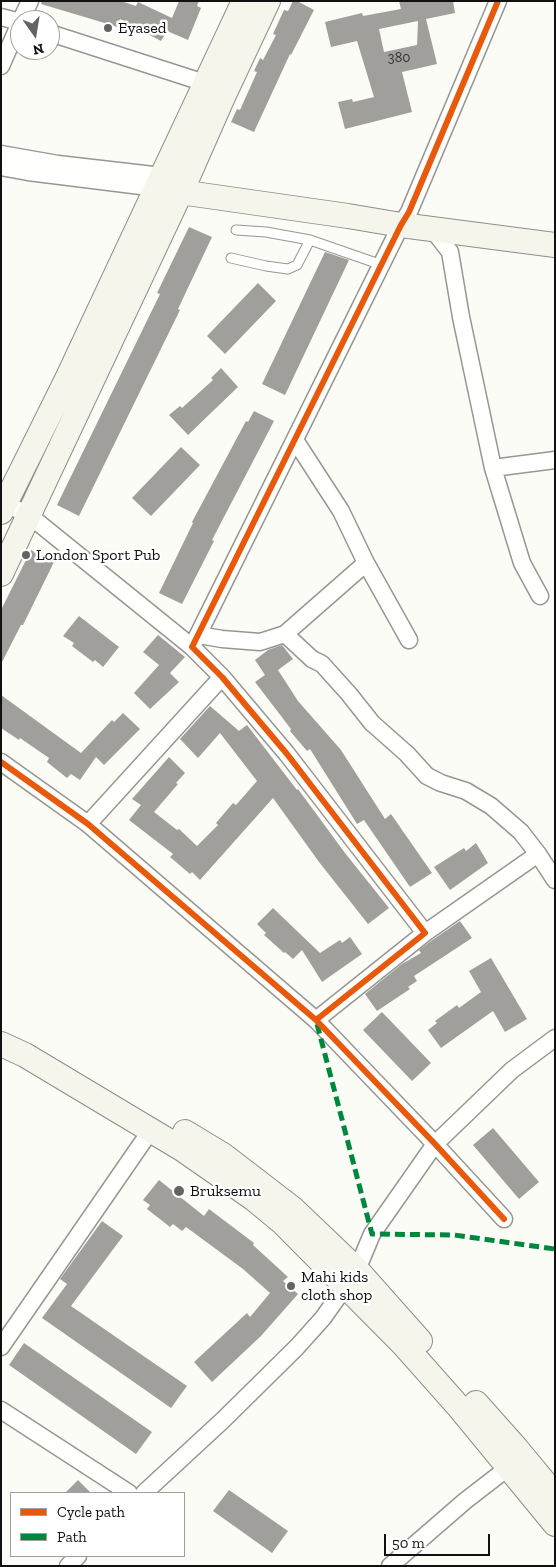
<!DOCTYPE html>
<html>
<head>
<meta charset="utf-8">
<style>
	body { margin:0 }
	#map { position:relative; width:556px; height:1567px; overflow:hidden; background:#fcfcf7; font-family:"Zilla Slab",serif }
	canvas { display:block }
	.frame { position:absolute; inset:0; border:2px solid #101010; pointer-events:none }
	.legend { position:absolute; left:10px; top:1492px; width:175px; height:65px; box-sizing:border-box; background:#fff; border:1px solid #9f9f9f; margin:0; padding:6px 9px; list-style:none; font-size:15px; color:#101010 }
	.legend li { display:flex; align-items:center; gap:10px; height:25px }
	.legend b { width:25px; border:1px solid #9f9f9f }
	.north { position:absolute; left:10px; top:10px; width:50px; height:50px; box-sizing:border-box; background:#fff; border:1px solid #9f9f9f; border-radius:50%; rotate:167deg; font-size:14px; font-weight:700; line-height:20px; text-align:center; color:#101010 }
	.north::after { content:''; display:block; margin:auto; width:18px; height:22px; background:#636361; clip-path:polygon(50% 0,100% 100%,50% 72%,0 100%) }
	.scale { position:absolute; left:384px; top:1534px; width:106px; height:22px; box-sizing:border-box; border:2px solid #101010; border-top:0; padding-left:6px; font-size:15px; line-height:18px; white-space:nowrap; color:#101010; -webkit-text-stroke:4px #fff; paint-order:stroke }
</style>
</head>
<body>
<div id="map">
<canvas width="556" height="1567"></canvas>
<div class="frame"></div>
<ul class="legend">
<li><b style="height:6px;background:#e8590c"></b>Cycle path</li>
<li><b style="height:6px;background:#00873e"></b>Path</li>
</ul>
<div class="north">N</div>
<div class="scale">50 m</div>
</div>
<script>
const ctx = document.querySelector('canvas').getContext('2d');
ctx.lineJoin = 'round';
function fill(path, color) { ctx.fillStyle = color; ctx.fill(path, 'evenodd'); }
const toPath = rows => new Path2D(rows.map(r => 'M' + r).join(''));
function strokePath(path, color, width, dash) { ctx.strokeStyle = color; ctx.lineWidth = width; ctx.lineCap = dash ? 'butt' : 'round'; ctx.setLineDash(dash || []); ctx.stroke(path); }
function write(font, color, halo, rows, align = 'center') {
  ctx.font = font + ' "Zilla Slab",serif'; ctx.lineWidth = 5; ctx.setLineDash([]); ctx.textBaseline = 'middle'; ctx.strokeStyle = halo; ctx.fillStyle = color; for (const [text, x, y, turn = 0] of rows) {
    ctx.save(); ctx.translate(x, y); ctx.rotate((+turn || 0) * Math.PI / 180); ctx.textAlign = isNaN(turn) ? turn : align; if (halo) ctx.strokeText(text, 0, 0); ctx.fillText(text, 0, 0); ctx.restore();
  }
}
fill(toPath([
	[42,1,121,1,136,6,138,2,172,18,179,1,199,1,197,6,201,8,188,40,167,31,161,41,120,19,118,27,41,4],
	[293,1,297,1,314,10,291,55,290,54,254,132,231,122,237,109,240,110,257,72,254,71,260,58,263,60,276,35,273,34,284,10,288,11],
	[399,1,453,1,455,13,426,19,437,64,402,72,412,112,345,129,338,102,352,99,353,102,374,97,357,41,331,47,325,22,362,13,363,16,401,9],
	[418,21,417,45,384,52,379,29],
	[189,227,212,237,178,309,180,310,79,516,57,505,160,294,157,293],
	[325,252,349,260,285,395,262,384],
	[258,283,276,301,225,354,207,336],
	[221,368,238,387,188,435,169,415,180,406,182,408,213,380,211,378],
	[254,411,274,421,212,540,214,541,182,604,159,593,193,523,192,522,246,421,248,422],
	[181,447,200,465,151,516,132,498],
	[31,550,54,562,23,625,21,625,1,664,1,610],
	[79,616,119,647,103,667,95,660,93,662,72,646,74,643,63,636],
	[158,635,185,657,170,673,179,682,150,709,134,693,159,665,143,652],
	[282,645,293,659,278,670,298,701,341,750,385,819,391,814,432,873,410,887,364,820,357,824,310,749,307,751,290,731,291,729,255,682,265,675,255,660,268,650],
	[1,695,81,753,112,720,114,722,123,713,140,729,104,765,96,757,80,780,71,774,67,778,47,762,49,758,20,738,19,740,1,728],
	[210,706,239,731,247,725,297,790,298,789,345,853,389,908,368,924,319,862,273,798,200,880,192,872,190,874,170,857,173,854,129,820,141,805,132,799,169,757,185,773,176,783,178,784,154,812,177,830,179,829,197,846,218,825,216,823,233,803,236,805,257,781,220,733,198,758,180,739],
	[476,843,488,863,450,890,434,867,464,848,466,851],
	[273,908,320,953,340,940,342,943,350,937,362,954,322,982,302,950,293,959,285,952,284,953,264,935,266,933,257,924],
	[460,921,472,938,414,976,417,981,408,987,410,989,377,1011,365,994,402,964,421,953,419,950,431,941],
	[491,958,527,1019,505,1032,493,1011,441,1048,428,1030,437,1023,435,1021,457,1005,459,1008,481,992,469,971],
	[382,1012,431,1063,412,1081,363,1030],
	[493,1128,539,1182,519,1199,473,1145],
	[159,1180,204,1216,209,1209,254,1243,253,1245,288,1277,283,1281,298,1294,261,1336,212,1382,194,1362,247,1313,250,1317,270,1293,243,1269,186,1227,182,1231,173,1224,170,1227,147,1209,150,1205,143,1200],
	[102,1221,123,1236,71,1306,187,1386,171,1408,42,1318,67,1284,60,1279],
	[24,1343,152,1432,136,1454,9,1365],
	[78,1480,91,1493,65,1493],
	[229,1490,288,1531,272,1553,213,1511]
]), '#a09f9c');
const lane = toPath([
	[236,230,266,232,310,240,382,265],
	[231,258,266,266,288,269,297,265,310,240]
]);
const street = toPath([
	[1,17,20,22],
	[21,20,30,1],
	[50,33,205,83],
	[1,66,20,23],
	[1,154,58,164,162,176],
	[1,167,28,172,157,188],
	[433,230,450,252,461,317,493,468,522,563,540,596],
	[493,468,555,460],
	[1,501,30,516,192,647],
	[366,563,409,640],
	[285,634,366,563,341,511,295,440],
	[199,635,222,639,260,642,285,634,312,659,322,664,349,694,372,723,407,754,427,776,441,783,466,791,491,806,521,832,538,854,555,880],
	[1,762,88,824,316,1020,435,1144,504,1219],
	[88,824,222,677],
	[425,933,538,854],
	[316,1020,425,933,287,754,222,677,192,647,401,225,409,212,498,1],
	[1,1347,151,1130],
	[1,1410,129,1493],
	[144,1493,223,1420,297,1347,323,1318,357,1270,372,1234,435,1144,512,1070,555,1038],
	[68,1566,78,1556],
	[390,1566,465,1501,509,1467]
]);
const secondary = toPath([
	[166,190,348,216,401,225,555,245],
	[1,512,67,379,244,1],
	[1,574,186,181,223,97,268,1],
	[1,1044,25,1055,182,1149,254,1199,283,1223,403,1344,458,1406,555,1524],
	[185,1132,223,1155,292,1208,357,1270,420,1341],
	[476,1403,516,1448,555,1495]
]);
strokePath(lane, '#969694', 11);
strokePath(street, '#969694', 19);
strokePath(secondary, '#8d8d8b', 26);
strokePath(lane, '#fffffe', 9);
strokePath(street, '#fffffe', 16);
strokePath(secondary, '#f5f5ec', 24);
strokePath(toPath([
	[317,1024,372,1234,454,1235,555,1249]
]), '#00873e', 5, [10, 5]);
strokePath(toPath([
	[1,762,88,824,316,1020,435,1144,504,1219],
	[316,1020,425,933,287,754,222,677,192,647,401,225,409,212,498,1]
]), '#e8590c', 6);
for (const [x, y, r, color] of [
	[108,28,5,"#636361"],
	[26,555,5,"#636361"],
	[179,1191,6,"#636361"],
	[291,1286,5,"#636361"]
]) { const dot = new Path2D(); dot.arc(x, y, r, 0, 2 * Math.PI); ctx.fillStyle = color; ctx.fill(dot); strokePath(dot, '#fff', 2); }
write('14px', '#343433', null, [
	["380",399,58]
]);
write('16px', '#101010', '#fff', [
	["Eyased",118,28],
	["London Sport Pub",36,555],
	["Bruksemu",190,1191],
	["Mahi kids",301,1277],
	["cloth shop",301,1295]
], 'left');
</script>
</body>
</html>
